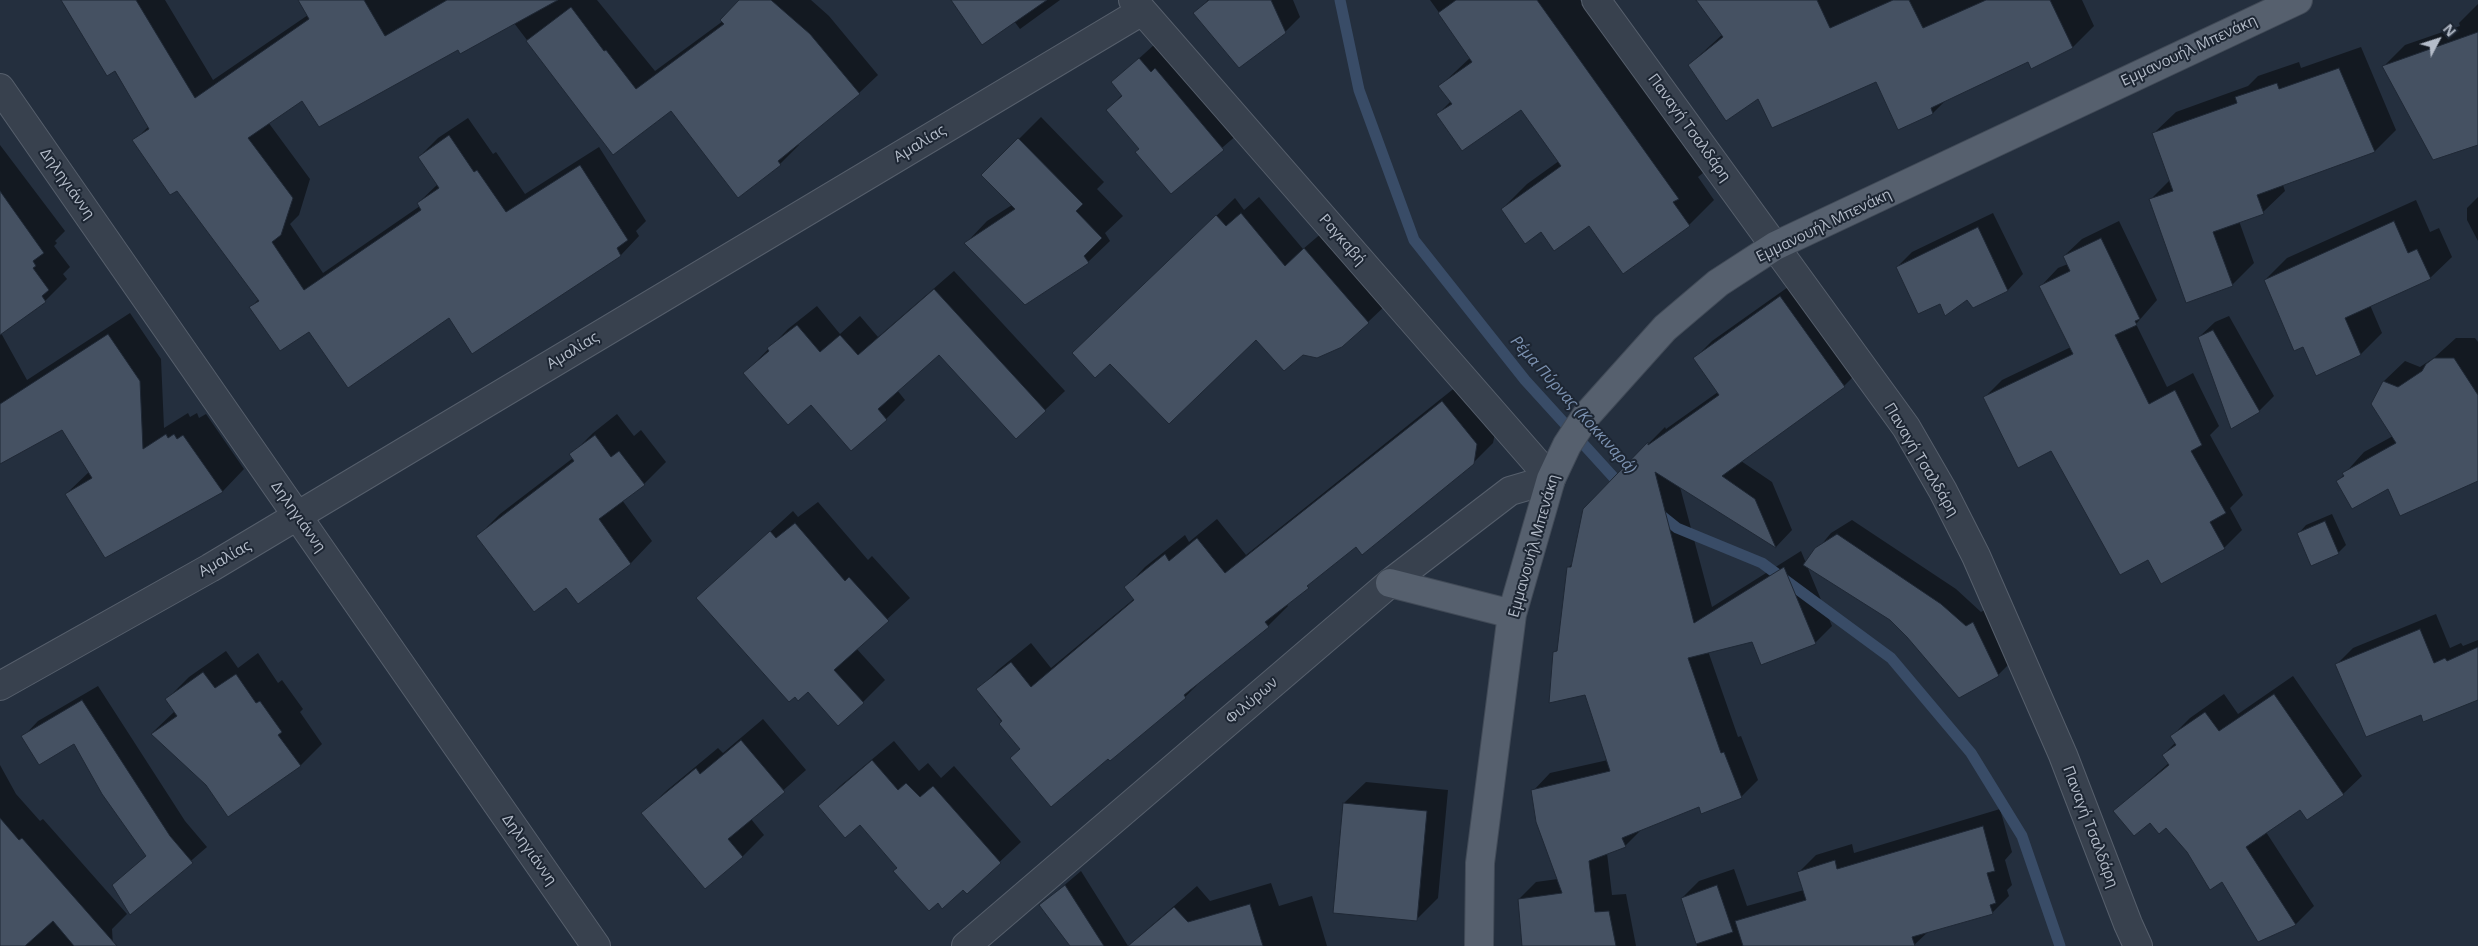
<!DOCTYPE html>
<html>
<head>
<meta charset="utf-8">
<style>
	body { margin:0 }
	#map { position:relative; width:2478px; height:946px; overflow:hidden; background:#242f3e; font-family:"Open Sans",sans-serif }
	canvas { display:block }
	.north { position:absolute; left:2413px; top:15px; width:50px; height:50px; -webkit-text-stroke:4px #1d2633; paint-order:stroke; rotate:50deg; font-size:14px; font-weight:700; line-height:20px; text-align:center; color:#b4bcc9 }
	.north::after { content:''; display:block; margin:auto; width:18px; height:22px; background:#b4bcc9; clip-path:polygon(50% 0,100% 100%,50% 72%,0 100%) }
</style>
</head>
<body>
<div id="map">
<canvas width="2478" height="946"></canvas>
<div class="north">N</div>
</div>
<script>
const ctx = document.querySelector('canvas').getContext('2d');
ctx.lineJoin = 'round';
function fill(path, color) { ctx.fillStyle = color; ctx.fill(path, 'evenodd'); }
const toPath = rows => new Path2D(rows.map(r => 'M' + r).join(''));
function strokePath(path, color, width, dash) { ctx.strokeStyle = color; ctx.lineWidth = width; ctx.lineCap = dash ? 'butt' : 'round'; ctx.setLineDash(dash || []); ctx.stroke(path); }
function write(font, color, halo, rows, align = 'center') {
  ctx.font = font + ' "Open Sans",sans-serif'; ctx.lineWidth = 4; ctx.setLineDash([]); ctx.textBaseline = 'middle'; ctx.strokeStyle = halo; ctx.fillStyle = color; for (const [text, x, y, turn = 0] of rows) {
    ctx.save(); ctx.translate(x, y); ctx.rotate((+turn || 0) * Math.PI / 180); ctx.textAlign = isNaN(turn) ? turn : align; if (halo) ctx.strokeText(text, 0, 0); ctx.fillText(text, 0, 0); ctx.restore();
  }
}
fill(toPath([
	[70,0,165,0,213,80,308,15,300,0,597,0,655,71,723,21,741,0,811,0,829,16,878,75,859,93,797,144,799,145,780,164,738,196,671,109,613,153,514,23,459,48,302,99,268,122,310,179,299,215,290,224,323,273,420,206,418,203,438,184,419,157,438,138,468,118,493,154,496,152,525,194,599,147,646,221,636,231,639,236,621,255,473,352,449,317,309,330,251,307,259,299,177,189,134,141,149,126],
	[952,0,1060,0,1020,29,1014,21],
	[1208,0,1293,0,1300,17,1285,32,1195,13],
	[1430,0,1580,0,1703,173,1698,177,1714,200,1689,225,1590,224,1542,231,1502,209,1527,184,1559,161,1521,108,1438,114,1451,101,1440,86,1471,57],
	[1698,0,2082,0,2094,26,2073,47,2031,67,2028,61,1946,100,1933,113,1876,80,1759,97,1689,65,1723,34],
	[2478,4,2478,144,2383,67,2405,45,2460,26,2459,23],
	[1155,44,1238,134,1171,192,1140,149,1107,110,1123,94,1113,82],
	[2361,47,2396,130,2375,151,2283,185,2285,191,2263,212,2239,221,2254,263,2232,285,2150,200,2170,180,2154,133,2176,112,2248,86,2258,76,2299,62,2301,68],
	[1041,117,1104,182,1097,189,1123,216,1105,233,1110,241,1088,262,966,243,987,221,1012,205,983,175],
	[0,145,65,231,55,241,57,243,54,246,70,267,63,274,67,279,45,301,1,333,27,380,130,313,161,359,164,428,188,413,190,417,197,413,199,418,206,414,244,469,223,491,105,557,66,494,90,471,63,428,0,463],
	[1259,197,1303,249,1323,232,1386,305,1368,322,1257,338,1091,336,1235,198,1244,210],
	[2478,197,2478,241,2467,220,2467,208],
	[2416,200,2430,232,2439,228,2452,257,2430,278,2370,305,2382,333,2361,354,2303,346,2265,280,2287,258],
	[1993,213,2023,274,2008,290,1973,306,1967,299,1940,302,1897,267,1912,252],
	[2119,221,2157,300,2136,324,2167,387,2193,373,2219,426,2210,435,2243,495,2230,508,2242,530,2224,548,2148,558,2052,450,1985,397,2002,380,2071,347,2041,286,2058,268,2068,264,2064,256,2082,239],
	[954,271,1065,391,1045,410,939,353,897,390,905,400,886,419,811,403,745,373,788,329,817,306,840,334,860,316,878,337],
	[1798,280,1861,369,1844,386,1741,461,1772,482,1792,530,1776,547,1680,487,1712,607,1801,551,1806,563,1831,533,1852,520,1956,589,1981,612,1988,608,2013,660,1998,675,1908,636,1891,619,1807,566,1832,626,1815,643,1753,640,1708,651,1738,737,1741,736,1758,780,1741,797,1700,806,1642,829,1625,846,1607,853,1612,895,1626,894,1636,946,1524,946,1519,899,1536,882,1558,879,1533,791,1550,773,1608,760,1586,694,1555,653,1559,648,1568,568,1574,562,1584,509,1665,427,1666,429,1718,392,1695,358,1712,341],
	[2229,316,2274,396,2259,411,2199,337,2215,322],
	[2456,338,2475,338,2478,342,2478,479,2389,488,2337,482,2364,452,2393,436,2384,381,2405,361,2420,367,2435,357],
	[1462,382,1497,424,1493,443,1473,463,1356,545,1323,571,1286,604,1288,606,1268,626,1204,678,1185,697,1021,748,978,690,998,670,1031,643,1051,668,1135,598,1126,587,1145,567,1185,535,1189,542,1217,519,1246,555],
	[617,414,634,436,641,430,666,462,644,484,622,500,652,541,631,563,579,602,566,586,478,536,500,514,573,458,571,455,593,433],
	[818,502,868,560,872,556,910,598,856,648,885,680,863,702,808,691,698,598,793,511,798,517],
	[2332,514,2346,545,2338,553,2299,533,2306,525],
	[2436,614,2450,648,2461,643,2463,646,2478,640,2478,699,2421,713,2337,664,2353,648],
	[226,651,238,668,258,653,278,683,282,680,303,709,300,712,322,744,300,766,206,784,152,733,175,711,167,699,189,677],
	[2293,676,2362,776,2343,794,2300,808,2266,832,2314,906,2296,924,2259,940,2222,880,2188,851,2167,826,2115,811,2169,763,2163,755,2176,742,2172,736,2190,718,2224,694,2238,714],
	[98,686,185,821,207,847,130,913,113,885,147,855,74,743,23,737,38,721],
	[763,719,806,770,751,819,764,835,742,857,643,814,665,792,718,748,723,753],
	[894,741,919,771,928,763,941,778,954,766,1021,842,967,892,963,888,899,868,861,824,820,806,840,786],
	[0,765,16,794,40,821,43,819,127,914,112,929,113,946,0,946],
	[1366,782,1448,790,1438,898,1416,920,1344,803],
	[2000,809,2012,852,2005,860,2012,885,2007,890,2009,896,1992,913,1930,930,1913,946,1697,946,1682,898,1699,881,1734,869,1747,906,1804,890,1799,872,1816,855,1852,844,1854,853],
	[1081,871,1128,946,1071,946,1041,905],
	[1271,883,1279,906,1312,896,1327,946,1128,946,1197,886,1210,901]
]), '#0007');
strokePath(toPath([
	[1340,0,1359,90,1414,240,1525,380,1616,480,1624,487],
	[1657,512,1677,528,1762,563,1891,658,1971,753,2022,836,2060,946]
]), '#394c67', 11);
const building = toPath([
	[61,0,136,0,195,98,309,19,298,0,364,0,385,36,447,0,558,0,460,54,458,50,319,127,302,101,248,138,293,198,281,235,272,242,304,290,421,210,417,203,439,188,418,157,449,135,474,172,477,170,506,212,580,165,628,240,617,248,621,256,472,354,449,318,348,388,309,332,280,351,249,307,259,301,177,191,170,195,132,140,149,129,115,71,107,76,61,0],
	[739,0,771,0,810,34,860,94,778,161,781,165,738,198,671,111,613,155,526,41,571,7,604,51,606,50,636,89,724,24,720,20,739,0],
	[951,0,1047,0,982,45,951,0],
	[1209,0,1271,0,1286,33,1239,68,1193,13,1209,0],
	[1456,0,1537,0,1679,199,1673,202,1690,226,1623,274,1589,226,1554,251,1541,232,1525,244,1501,209,1561,166,1521,110,1462,151,1436,114,1452,104,1438,86,1472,62,1438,13,1456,0],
	[1696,0,1817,0,1830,28,1893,0,1909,0,1923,28,1986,0,2050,0,2073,48,2031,69,2028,62,1931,108,1933,114,1898,130,1876,82,1772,128,1758,99,1726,121,1688,65,1723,37,1696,0],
	[2478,32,2478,145,2433,160,2382,66,2478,32],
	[1139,58,1151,72,1155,68,1224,150,1171,194,1135,152,1139,149,1106,110,1122,96,1111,82,1139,58],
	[2339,68,2375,152,2257,195,2264,214,2213,232,2233,286,2186,303,2149,199,2173,191,2152,133,2237,103,2235,97,2277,83,2279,89,2339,68],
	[1018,138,1083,204,1076,211,1102,238,1084,256,1089,263,1025,305,964,243,1015,209,981,175,1018,138],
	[0,191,44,253,33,261,36,266,33,268,49,290,42,296,46,302,0,335,0,191],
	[1241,213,1285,266,1304,248,1369,323,1342,347,1317,358,1303,355,1284,371,1256,340,1169,424,1110,364,1095,378,1072,353,1216,215,1226,226,1241,213],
	[2394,221,2408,253,2417,249,2431,279,2345,318,2361,355,2316,376,2303,347,2294,351,2264,280,2394,221],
	[1978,227,2008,291,1973,308,1967,300,1945,316,1940,304,1918,314,1896,267,1978,227],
	[2101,238,2140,319,2135,321,2137,325,2115,335,2149,404,2175,390,2202,445,2191,451,2226,513,2210,522,2225,549,2161,584,2148,560,2120,575,2051,451,2018,468,1983,397,2073,354,2039,286,2070,271,2063,256,2101,238],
	[934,289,1046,411,1016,439,939,355,878,409,887,420,851,451,811,405,788,425,743,373,769,351,767,348,797,325,820,352,840,335,858,355,934,289],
	[1780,296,1845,387,1722,476,1755,499,1776,548,1655,472,1694,623,1784,567,1816,644,1761,665,1752,642,1688,658,1721,753,1724,752,1742,798,1701,814,1699,807,1622,838,1626,847,1589,861,1595,912,1609,911,1616,946,1522,946,1518,899,1562,893,1536,822,1531,790,1610,771,1585,695,1549,703,1553,652,1557,651,1567,567,1571,567,1583,509,1648,442,1648,445,1719,395,1693,358,1780,296],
	[2213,330,2260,412,2231,429,2198,337,2213,330],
	[108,334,140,381,143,449,166,434,168,438,174,434,177,439,183,435,223,492,105,558,65,494,92,478,62,430,0,464,0,404,108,334],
	[2434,358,2454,358,2478,395,2478,481,2400,516,2388,489,2352,509,2336,481,2344,476,2342,473,2396,443,2371,404,2383,381,2398,387,2422,371,2426,364,2434,358],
	[1442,401,1477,444,1474,464,1362,555,1356,547,1307,586,1309,588,1265,622,1269,627,1184,695,1186,698,1110,761,1108,759,1051,807,1010,758,1020,749,999,724,1002,721,976,689,1011,662,1031,687,1134,600,1124,587,1165,554,1169,561,1197,538,1225,573,1442,401],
	[595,435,611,457,619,451,645,485,599,519,631,564,578,604,566,588,534,612,476,536,574,461,569,454,595,435],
	[2325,521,2339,554,2311,566,2297,533,2325,521],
	[795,523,845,581,849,577,889,621,834,670,864,703,838,726,808,692,798,701,795,697,789,702,696,598,770,531,776,538,795,523],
	[1837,534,1941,604,1966,626,1973,622,1999,676,1959,698,1907,637,1890,620,1803,565,1815,548,1837,534],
	[2420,629,2434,663,2445,658,2447,661,2478,647,2478,700,2423,722,2421,715,2366,737,2335,664,2420,629],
	[203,672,215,688,236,674,256,703,260,701,282,732,278,735,301,766,228,817,206,785,151,734,177,716,165,699,203,672],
	[2274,694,2344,795,2307,820,2300,810,2246,847,2296,925,2258,942,2222,882,2210,890,2187,852,2166,828,2159,834,2150,823,2134,836,2113,811,2169,765,2162,755,2176,745,2170,736,2205,712,2219,731,2274,694],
	[82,700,170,836,193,863,130,915,112,885,146,856,102,794,74,744,39,765,21,736,82,700],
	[741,740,785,792,728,839,743,857,705,889,641,813,696,768,700,774,741,740],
	[872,760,898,790,906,783,920,797,933,786,1001,863,967,894,963,890,942,909,938,903,929,911,893,871,897,868,860,825,845,838,818,806,872,760],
	[1343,803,1427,811,1417,921,1333,913,1343,803],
	[0,818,19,840,22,838,117,946,74,946,53,921,25,946,0,946,0,818],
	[1983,826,1995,871,1987,873,1996,903,1990,905,1993,914,1912,937,1915,946,1743,946,1735,921,1806,900,1797,872,1835,860,1837,869,1983,826],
	[1065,885,1104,946,1070,946,1039,905,1065,885],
	[1717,885,1733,932,1696,944,1681,898,1717,885],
	[1250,904,1263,946,1128,946,1174,907,1188,922,1250,904]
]);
fill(building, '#455162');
strokePath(building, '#1f2835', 1);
const minor = toPath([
	[1596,0,1906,427,1943,491,1976,556,2063,755,2128,924,2138,946],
	[0,88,596,946],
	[0,686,210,568,1142,11],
	[966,946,1390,583,1510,491,1551,479,1133,0]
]);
const major = toPath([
	[1390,583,1512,614],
	[1479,946,1480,863,1512,614,1551,479,1567,445,1586,416,1665,328,1718,283,1775,246,2298,0]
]);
strokePath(minor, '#565f6c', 30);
strokePath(major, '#414a57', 30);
strokePath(minor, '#38414e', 28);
strokePath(major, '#56606e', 28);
write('15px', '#b4bcc9', '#1d2633', [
	["Εμμανουήλ Μπενάκη",2189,51,-25],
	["Παναγή Τσαλδάρη",1689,128,54],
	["Αμαλίας",920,144,-31],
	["Δηληγιάννη",67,184,55],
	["Εμμανουήλ Μπενάκη",1824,226,-26],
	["Ραγκαβή",1342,240,49],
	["Αμαλίας",573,351,-31],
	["Παναγή Τσαλδάρη",1921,460,59],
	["Δηληγιάννη",298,517,55],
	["Εμμανουήλ Μπενάκη",1534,546,-74],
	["Αμαλίας",225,559,-30],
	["Φιλύρων",1252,701,-41],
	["Παναγή Τσαλδάρη",2090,827,69],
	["Δηληγιάννη",529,850,55]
]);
write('italic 16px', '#7c92b1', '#1d2633', [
	["Ρέμα Πύρνας (Κοκκιναρά)",1573,405,48]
]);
</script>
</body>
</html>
